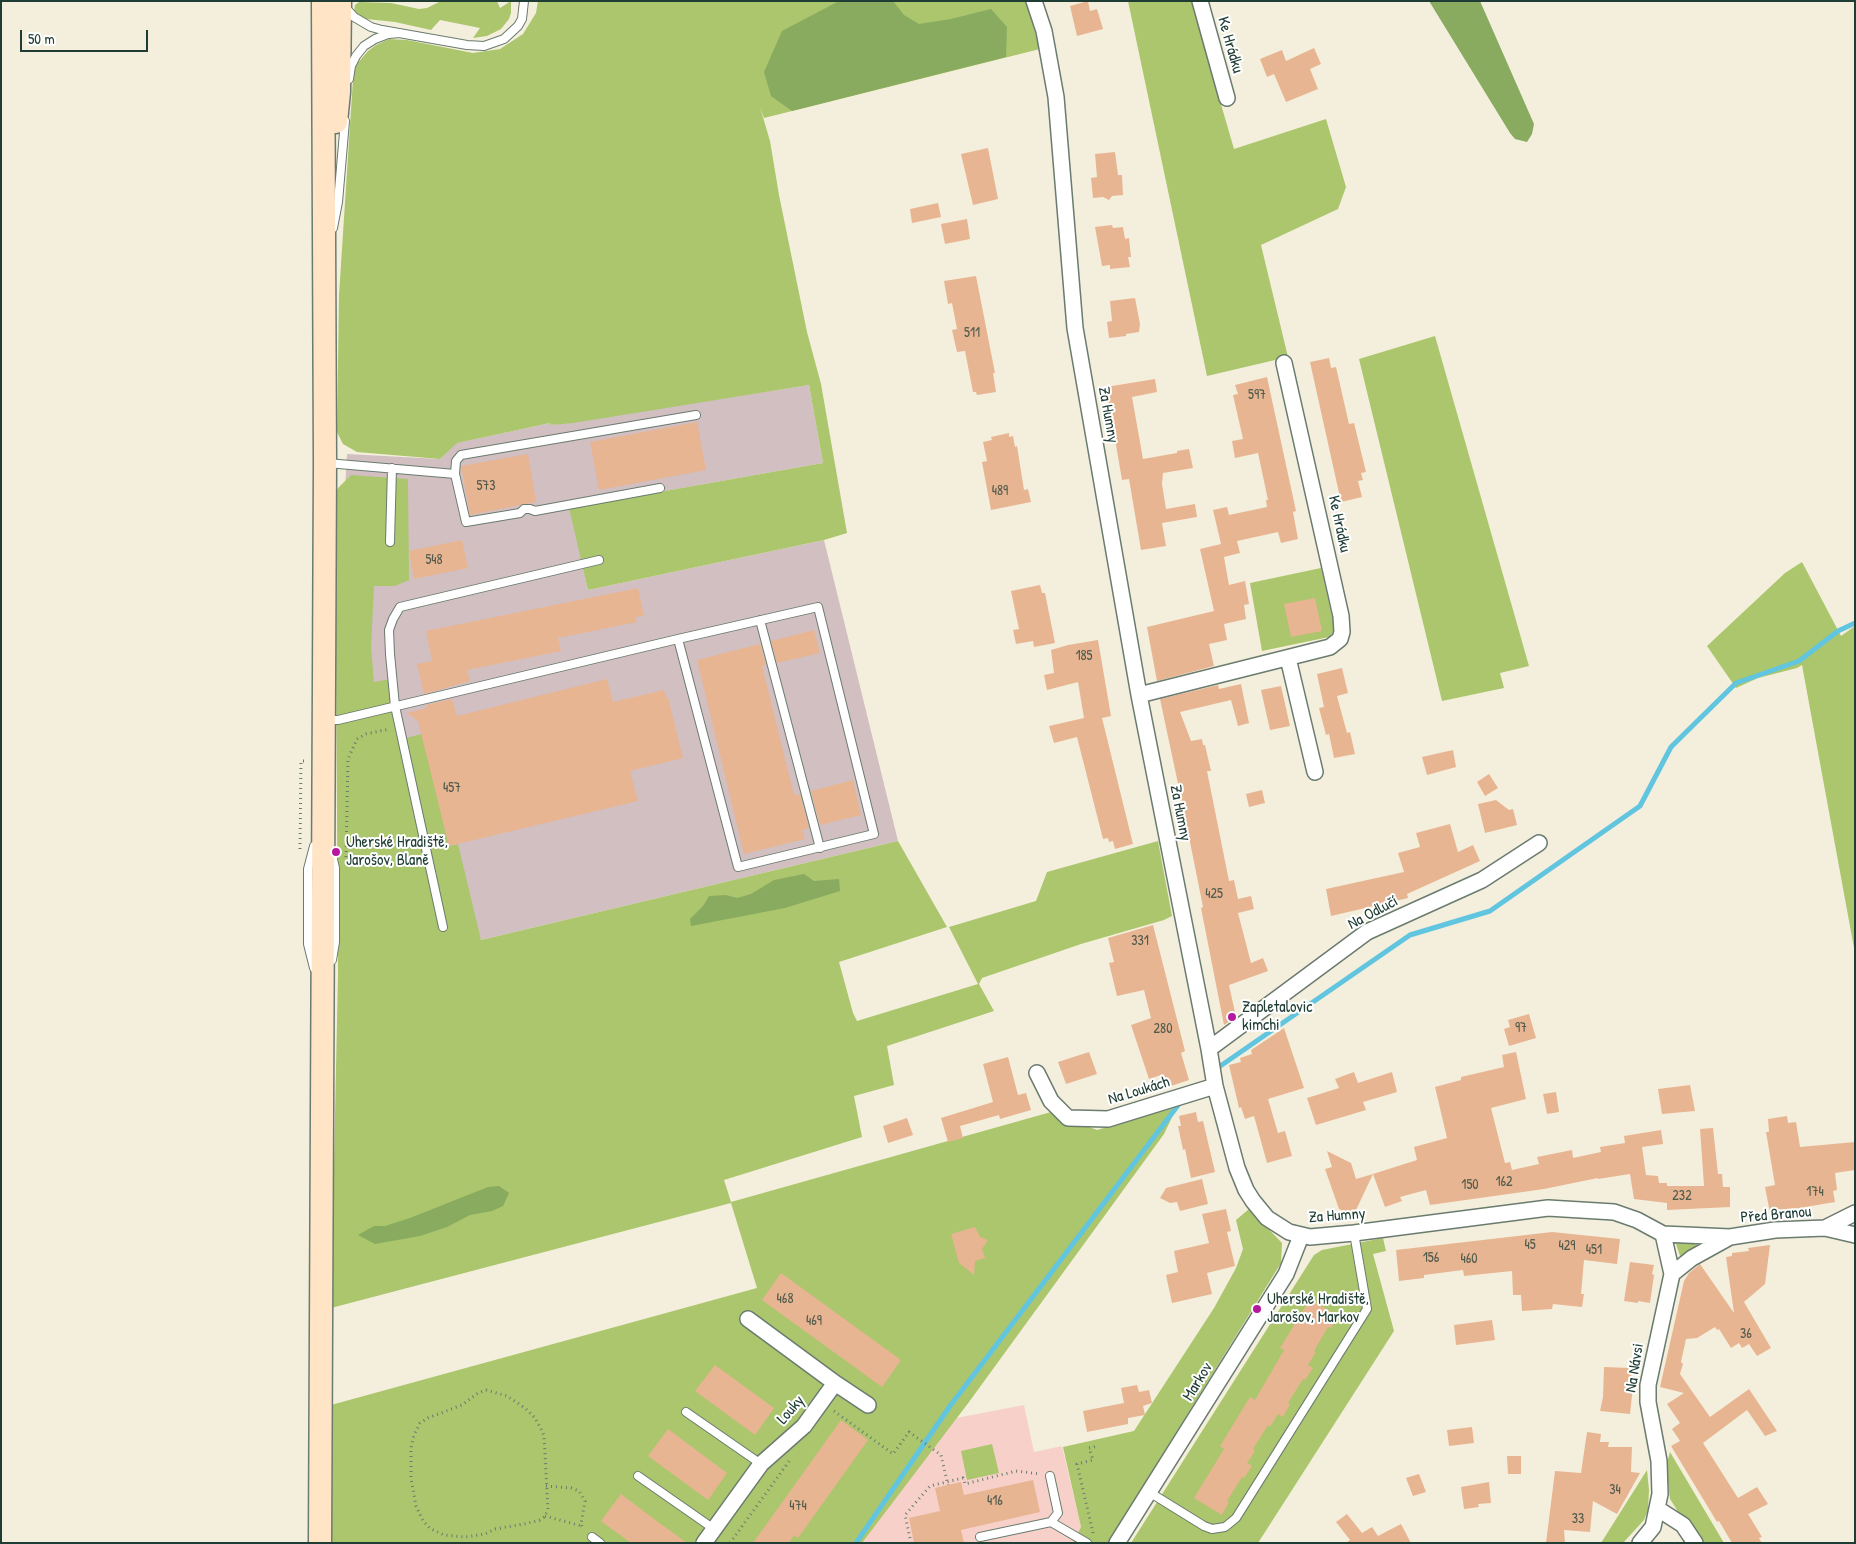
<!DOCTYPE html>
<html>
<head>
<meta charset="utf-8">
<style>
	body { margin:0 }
	#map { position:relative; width:1856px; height:1544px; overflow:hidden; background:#f4efdc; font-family:"Patrick Hand",sans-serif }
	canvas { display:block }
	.frame { position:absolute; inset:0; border:2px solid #1f3d34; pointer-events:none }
	.scale { position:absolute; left:20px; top:30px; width:128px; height:22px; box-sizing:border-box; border:2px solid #1f3d34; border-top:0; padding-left:6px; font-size:15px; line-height:18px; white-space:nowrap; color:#1f3d34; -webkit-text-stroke:4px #fff; paint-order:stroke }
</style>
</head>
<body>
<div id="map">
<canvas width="1856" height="1544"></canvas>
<div class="frame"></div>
<div class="scale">50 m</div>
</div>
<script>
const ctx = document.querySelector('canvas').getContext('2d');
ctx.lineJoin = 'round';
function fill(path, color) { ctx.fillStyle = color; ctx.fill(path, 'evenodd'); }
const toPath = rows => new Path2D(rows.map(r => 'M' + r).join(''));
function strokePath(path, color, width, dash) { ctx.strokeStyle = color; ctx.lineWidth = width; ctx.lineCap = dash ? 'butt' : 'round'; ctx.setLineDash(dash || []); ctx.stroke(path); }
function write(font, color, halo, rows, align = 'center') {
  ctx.font = font + ' "Patrick Hand",sans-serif'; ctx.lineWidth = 4; ctx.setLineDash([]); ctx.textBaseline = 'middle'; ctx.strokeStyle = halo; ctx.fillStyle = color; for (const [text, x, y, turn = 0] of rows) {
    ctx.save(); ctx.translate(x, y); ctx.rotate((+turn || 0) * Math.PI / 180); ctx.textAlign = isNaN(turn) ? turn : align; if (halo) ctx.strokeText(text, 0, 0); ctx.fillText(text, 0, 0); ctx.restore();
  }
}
fill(toPath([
	[1024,1405,1034,1452,1062,1446,1081,1527,1073,1543,862,1543,956,1418]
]), '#f7d1c9');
fill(toPath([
	[809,385,823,463,570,508,588,590,824,540,898,841,481,940,345,642,344,505,347,454,440,459,456,443,550,423,551,425]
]), '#d2bfc1');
fill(toPath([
	[441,1,497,1,500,8,511,1,511,13,509,19,501,29,487,36,473,38,480,28,440,20,431,30,395,22,366,19,358,15,354,11,355,5,359,2,391,3,419,9,427,8],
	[538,1,1026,1,1040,49,764,118,760,107,770,141,779,195,807,332,821,384,847,533,824,540,588,590,569,508,823,463,809,385,573,423,551,425,550,423,457,443,440,459,357,452,343,444,337,432,339,295,353,79,356,65,368,51,376,45,389,39,407,40,473,53,500,49,523,34,536,13],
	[1128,1,1191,1,1234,149,1326,119,1346,187,1338,209,1261,245,1288,357,1207,376],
	[1435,336,1529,666,1500,673,1504,688,1442,701,1359,359],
	[351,475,408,479,409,580,395,586,374,586,371,647,374,682,391,679,402,739,422,734,449,846,458,844,481,940,898,841,947,927,839,962,853,1013,857,1021,978,984,949,927,1036,901,1047,872,1158,841,1172,916,1164,920,1081,944,982,978,979,984,994,1011,887,1046,894,1085,854,1096,862,1137,724,1180,731,1202,1051,1112,1097,1130,1177,1107,1164,1134,969,1402,862,1543,331,1543,331,1405,757,1288,731,1203,331,1308,338,973,335,496,338,488],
	[1802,562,1841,636,1855,626,1854,948,1802,665,1797,668,1758,678,1736,688,1707,646,1785,573],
	[1321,568,1335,630,1329,637,1262,651,1250,583],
	[1249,1209,1282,1243,1281,1263,1108,1543,1073,1543,1081,1527,1063,1447,1134,1431,1214,1308,1236,1268,1243,1249,1236,1220],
	[1383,1238,1386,1251,1373,1254,1394,1331,1258,1543,1131,1543,1314,1255,1322,1250],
	[1688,1240,1694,1240,1696,1246,1692,1251,1680,1256,1676,1244],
	[992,1444,999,1473,967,1480,961,1451],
	[1670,1452,1724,1543,1698,1543,1670,1499,1666,1467],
	[1647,1470,1649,1490,1648,1510,1644,1520,1623,1543,1601,1543]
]), '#abc66c');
fill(toPath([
	[839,1,893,1,904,15,919,24,951,19,991,9,1007,27,1006,57,792,111,771,96,764,72,782,31],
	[1429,1,1480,1,1534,124,1532,134,1527,142,1515,139,1510,133],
	[804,874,814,881,839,879,840,891,785,908,691,926,690,919,703,906,709,896,726,895,737,898,751,894,774,880],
	[499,1186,509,1193,503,1206,492,1211,470,1215,447,1227,420,1236,375,1244,358,1235,374,1226,385,1226,410,1218,488,1187]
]), '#88ab60');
strokePath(toPath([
	[1216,1069,1410,935,1490,911,1640,806,1671,747,1736,683,1799,661,1838,631,1855,623],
	[856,1543,950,1406,1182,1100]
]), '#62c5e0', 5);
fill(toPath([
	[1088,1,1090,11,1097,9,1103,29,1077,36,1070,6],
	[1314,48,1321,64,1310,69,1318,89,1286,102,1274,74,1267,77,1260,59,1282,50,1286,61],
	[988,148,998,199,973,205,961,154],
	[1115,152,1118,175,1122,175,1123,195,1112,196,1109,200,1103,197,1093,198,1091,178,1097,177,1095,154],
	[938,203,941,217,912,223,910,209],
	[967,219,970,239,945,244,941,224],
	[1112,225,1113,228,1123,227,1125,239,1129,238,1131,257,1128,257,1130,267,1110,269,1110,265,1102,266,1095,227],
	[976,276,995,373,993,373,996,392,977,395,976,392,973,392,965,351,957,352,952,330,957,329,952,303,948,304,944,281],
	[1135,298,1140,324,1139,332,1126,334,1126,336,1109,338,1107,322,1112,321,1110,301],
	[1329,358,1331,368,1336,367,1349,424,1354,423,1366,472,1361,473,1363,480,1358,481,1362,497,1341,502,1310,362],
	[1267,377,1296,511,1293,512,1298,539,1281,543,1278,532,1237,541,1240,553,1224,557,1229,585,1245,581,1249,604,1244,605,1246,619,1224,624,1227,640,1209,644,1214,666,1157,681,1147,627,1214,611,1200,549,1221,544,1213,510,1227,507,1229,515,1267,507,1266,500,1268,500,1258,453,1235,458,1232,441,1243,439,1233,395,1238,394,1235,385],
	[1155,379,1157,392,1132,397,1143,459,1177,453,1177,451,1189,449,1193,468,1163,473,1162,484,1166,509,1195,504,1197,517,1162,523,1166,546,1141,550,1129,479,1122,480,1106,387],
	[697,422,706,470,599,490,590,442],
	[1009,433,1009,437,1013,436,1015,447,1017,446,1024,490,1028,489,1031,502,991,510,982,462,987,461,983,442,992,440,991,437],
	[528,454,536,502,470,515,461,466],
	[462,540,468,568,414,579,409,551],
	[1040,585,1042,593,1045,593,1055,643,1034,647,1033,641,1016,644,1013,630,1019,629,1011,591],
	[638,588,644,616,635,617,637,622,558,638,561,651,467,670,470,681,424,694,417,664,432,661,426,631],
	[1315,598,1322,631,1291,637,1284,604],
	[814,630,820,653,777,663,771,641],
	[1098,640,1111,716,1102,718,1133,844,1115,849,1113,841,1109,842,1108,838,1103,839,1077,737,1054,743,1049,726,1084,718,1078,682,1047,690,1044,675,1054,673,1051,650,1068,645],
	[760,644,766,665,762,666,794,795,800,794,809,828,802,830,805,839,744,854,697,660],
	[1342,668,1348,693,1337,696,1347,733,1350,732,1355,754,1334,758,1329,734,1326,735,1319,708,1324,707,1317,674],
	[607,679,613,702,664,690,666,697,668,697,683,758,630,771,638,801,449,846,418,721,407,713,427,708,426,705,452,699,457,716],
	[1241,684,1249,723,1238,726,1231,700,1180,712,1191,741,1202,739,1203,745,1205,745,1211,771,1207,771,1229,881,1234,880,1238,899,1251,896,1254,909,1238,913,1251,963,1263,958,1268,971,1229,985,1236,1017,1224,1025,1201,908,1203,907,1183,807,1160,699,1218,685,1219,689],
	[1281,686,1290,726,1270,730,1261,690],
	[1453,750,1456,767,1427,775,1422,757],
	[1489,774,1498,788,1485,796,1477,782],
	[853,780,861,815,820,825,811,791],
	[1262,790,1265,803,1249,807,1246,794],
	[1496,800,1509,810,1513,809,1517,825,1485,833,1478,804],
	[1450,824,1458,852,1473,845,1480,861,1407,894,1408,898,1331,916,1326,889,1404,872,1398,853,1420,847,1416,833],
	[1153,925,1185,1051,1181,1053,1189,1080,1165,1088,1161,1075,1149,1079,1131,1025,1151,1018,1144,990,1117,996,1109,963,1114,962,1108,938],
	[1529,1014,1536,1038,1509,1046,1504,1029,1510,1027,1508,1020],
	[1284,1028,1304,1088,1268,1099,1278,1133,1285,1131,1292,1156,1267,1163,1254,1116,1245,1119,1241,1107,1239,1108,1229,1065,1241,1062,1240,1058,1252,1054,1251,1050],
	[1089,1052,1097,1074,1066,1084,1058,1062],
	[1516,1052,1526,1099,1491,1108,1505,1163,1510,1162,1512,1170,1539,1164,1537,1157,1572,1150,1573,1158,1601,1152,1600,1147,1625,1143,1624,1136,1661,1130,1663,1144,1642,1147,1646,1175,1658,1176,1659,1183,1667,1183,1667,1186,1704,1186,1700,1129,1713,1128,1718,1174,1722,1174,1723,1187,1730,1187,1730,1207,1667,1210,1667,1203,1634,1199,1630,1174,1598,1179,1598,1178,1544,1189,1430,1205,1426,1190,1400,1197,1402,1201,1385,1207,1373,1174,1417,1160,1414,1147,1447,1138,1435,1087,1461,1080,1461,1077,1504,1067,1502,1055],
	[1008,1057,1018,1095,1026,1093,1031,1110,1000,1119,999,1115,960,1126,963,1138,948,1142,941,1118,993,1102,983,1064],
	[1354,1072,1358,1083,1392,1072,1397,1092,1363,1102,1366,1110,1316,1125,1307,1098,1339,1088,1335,1079],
	[1690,1085,1695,1111,1662,1114,1658,1089],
	[1556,1092,1559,1112,1547,1114,1543,1094],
	[1196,1112,1198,1122,1203,1121,1215,1172,1191,1178,1185,1149,1183,1150,1178,1126,1181,1126,1179,1116],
	[1787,1116,1788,1123,1796,1122,1800,1147,1855,1142,1855,1170,1835,1173,1837,1190,1833,1191,1835,1202,1770,1213,1765,1187,1775,1185,1766,1132,1769,1132,1768,1119],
	[907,1118,913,1135,888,1143,883,1126],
	[1327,1151,1351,1163,1356,1179,1373,1174,1356,1210,1347,1213,1339,1209,1325,1169,1332,1167],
	[1202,1179,1208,1204,1180,1211,1177,1202,1170,1203,1160,1198,1166,1188],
	[1226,1209,1231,1231,1227,1232,1235,1266,1207,1273,1212,1294,1172,1303,1166,1275,1178,1272,1174,1251,1209,1243,1202,1214],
	[975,1227,980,1237,988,1240,982,1249,985,1258,975,1261,974,1275,959,1263,951,1234],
	[1552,1232,1620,1239,1617,1264,1584,1260,1581,1294,1584,1294,1582,1307,1553,1304,1552,1309,1522,1311,1521,1295,1513,1295,1512,1271,1464,1276,1463,1270,1424,1275,1424,1278,1399,1281,1396,1250],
	[1770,1245,1765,1284,1744,1302,1771,1348,1757,1356,1749,1344,1742,1348,1739,1343,1731,1348,1719,1329,1717,1330,1715,1327,1697,1338,1686,1339,1681,1362,1683,1364,1680,1374,1710,1417,1749,1389,1777,1431,1765,1436,1747,1410,1703,1443,1738,1498,1757,1487,1768,1504,1748,1514,1762,1537,1759,1538,1762,1543,1732,1543,1719,1521,1717,1522,1671,1446,1680,1441,1672,1429,1680,1423,1667,1404,1684,1393,1660,1387,1684,1281,1689,1273,1700,1264,1734,1313,1726,1257,1732,1256,1732,1253,1749,1251,1748,1248],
	[1630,1262,1654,1265,1652,1274,1654,1275,1650,1303,1638,1301,1638,1303,1624,1301],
	[781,1273,901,1360,882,1387,762,1300],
	[1310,1299,1338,1316,1331,1328,1328,1327,1314,1351,1316,1352,1308,1365,1313,1368,1305,1380,1303,1379,1288,1403,1290,1404,1283,1417,1278,1414,1270,1427,1268,1425,1253,1449,1255,1451,1247,1463,1252,1466,1244,1478,1242,1477,1227,1501,1229,1502,1222,1515,1194,1498,1224,1449,1220,1446,1250,1397,1255,1400,1284,1350,1280,1348],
	[1492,1320,1495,1340,1456,1345,1454,1325],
	[715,1365,774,1408,755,1435,695,1391],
	[1604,1367,1630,1368,1633,1386,1630,1414,1600,1411,1603,1397],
	[1137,1385,1139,1392,1149,1390,1152,1403,1143,1406,1145,1415,1128,1418,1128,1424,1087,1432,1083,1411,1124,1403,1121,1388],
	[841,1420,868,1440,798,1538,794,1535,789,1543,753,1543],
	[1472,1427,1474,1443,1449,1446,1447,1430],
	[668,1429,727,1473,708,1500,648,1456],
	[1587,1432,1601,1434,1600,1442,1609,1442,1608,1447,1632,1447,1631,1472,1640,1473,1617,1514,1593,1501,1590,1532,1564,1530,1565,1543,1546,1543,1555,1471,1581,1473],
	[1507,1456,1521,1456,1521,1474,1508,1474],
	[1419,1474,1426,1492,1413,1496,1406,1478],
	[1033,1480,1040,1512,961,1530,964,1543,914,1543,909,1518,940,1511,935,1488,961,1482,964,1495],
	[1489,1482,1491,1503,1478,1504,1479,1507,1464,1509,1461,1487],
	[621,1494,658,1522,687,1543,631,1543,601,1521],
	[1347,1514,1362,1533,1372,1527,1378,1536,1401,1524,1411,1543,1346,1543,1350,1540,1336,1522]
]), '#e8b592');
const lane = toPath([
	[345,7,354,17,371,27,382,30,467,45,484,46,504,39,518,26,522,19,524,1],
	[349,79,351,66,356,56,364,46,375,39,388,34,400,33],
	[333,228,338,202,345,121],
	[327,463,455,474,466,522,520,513,524,509,530,509,535,511,660,488],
	[455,474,456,461,461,455,696,415],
	[390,542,392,468],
	[760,620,820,848],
	[327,720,338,720,678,639,818,607,874,834,738,867,678,639],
	[443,927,395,706,390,654,389,630,393,619,400,607,599,560],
	[332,960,335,942,335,868,332,855],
	[314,968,308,944,308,869,314,846],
	[686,1412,761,1464],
	[638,1476,714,1529],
	[1050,1476,1058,1513,1051,1522],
	[1149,1492,1204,1526,1212,1529,1225,1527,1236,1518,1367,1309,1354,1233],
	[592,1537,600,1543],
	[980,1537,1051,1522,1087,1543]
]);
const street = toPath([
	[1034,1,1044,31,1056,97,1075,328,1139,695,1209,1049,1215,1086,1237,1168,1246,1190,1253,1201,1267,1218,1289,1232,1310,1237,1354,1233,1548,1208,1614,1212,1637,1220,1663,1234,1730,1237],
	[1200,1,1227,98],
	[1288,658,1315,772],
	[1139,695,1330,647,1340,639,1342,632,1341,616,1284,363],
	[1209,1049,1367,932,1482,880,1539,843],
	[1037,1073,1051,1101,1068,1118,1108,1119,1215,1086],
	[1825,1228,1855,1213],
	[1672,1274,1692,1258,1730,1237,1775,1230,1825,1228,1855,1235],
	[835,1383,868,1405],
	[1658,1509,1683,1525,1695,1543],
	[704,1543,761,1464,804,1426,835,1383,748,1319],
	[1117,1543,1286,1274,1301,1236],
	[1640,1543,1653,1527,1660,1494,1659,1461,1648,1402,1648,1385,1672,1274,1663,1234]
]);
const secondary = toPath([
	[336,122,339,92,340,1],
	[320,1543,325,463,323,1]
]);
strokePath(lane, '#6a7b6f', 10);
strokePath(street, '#6a7b6f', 18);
strokePath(secondary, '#6a7b6f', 25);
strokePath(toPath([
	[300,849,301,761,305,761],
	[346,857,348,759,357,739,366,734,390,729],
	[486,1390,507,1396,525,1408,535,1418,544,1435,548,1510,544,1517,540,1520,524,1524,495,1529,485,1534,465,1537,444,1535,431,1529,423,1521,416,1506,411,1478,411,1448,414,1435,420,1423,428,1418,462,1405,478,1393,486,1390],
	[834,1411,893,1454,909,1432,941,1455,948,1485],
	[546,1486,571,1488,579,1491,585,1501,581,1524,583,1529],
	[545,1516,582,1526],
	[1093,1533,1077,1464,1093,1460,1089,1448,1098,1446],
	[730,1543,790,1460],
	[911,1543,905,1515,930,1486,963,1478,965,1484,1016,1471,1040,1474]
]), '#6a7b6f', 3, [1, 4]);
strokePath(lane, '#fff', 8);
strokePath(street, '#fff', 15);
strokePath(secondary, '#ffe4c6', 22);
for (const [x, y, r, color] of [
	[336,852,5,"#b5179e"],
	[1232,1017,5,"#b5179e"],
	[1257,1309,5,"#b5179e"]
]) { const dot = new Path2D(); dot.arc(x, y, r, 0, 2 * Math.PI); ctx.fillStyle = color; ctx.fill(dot); strokePath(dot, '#fff', 2); }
write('14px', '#515b4c', null, [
	["511",972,333],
	["597",1257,395],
	["573",486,486],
	["489",1000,491],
	["548",434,560],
	["185",1084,656],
	["457",452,788],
	["425",1214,894],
	["331",1140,941],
	["97",1521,1028],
	["280",1163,1029],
	["162",1504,1182],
	["150",1470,1185],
	["174",1815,1192],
	["232",1682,1196],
	["45",1530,1245],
	["429",1567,1246],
	["451",1594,1250],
	["156",1431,1258],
	["460",1469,1259],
	["468",785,1299],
	["469",814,1321],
	["36",1746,1334],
	["34",1615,1490],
	["416",995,1501],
	["474",798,1506],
	["33",1578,1519]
]);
write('16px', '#1f3d34', '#fff', [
	["Ke Hrádku",1230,45,74],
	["Za Humny",1108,415,80],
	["Ke Hrádku",1339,524,78],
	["Za Humny",1180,813,79],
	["Na Odlučí",1373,913,-28],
	["Na Loukách",1139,1091,-17],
	["Před Branou",1776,1215,-5],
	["Za Humny",1337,1216,-4],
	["Na Návsi",1635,1368,-81],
	["Markov",1198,1382,-58],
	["Louky",791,1410,-49]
]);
write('16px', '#1f3d34', '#fff', [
	["Uherské Hradiště,",346,843],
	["Jarošov, Blaně",346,861],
	["Zapletalovic",1242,1008],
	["kimchi",1242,1026],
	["Uherské Hradiště,",1267,1300],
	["Jarošov, Markov",1267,1318]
], 'left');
</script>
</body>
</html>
